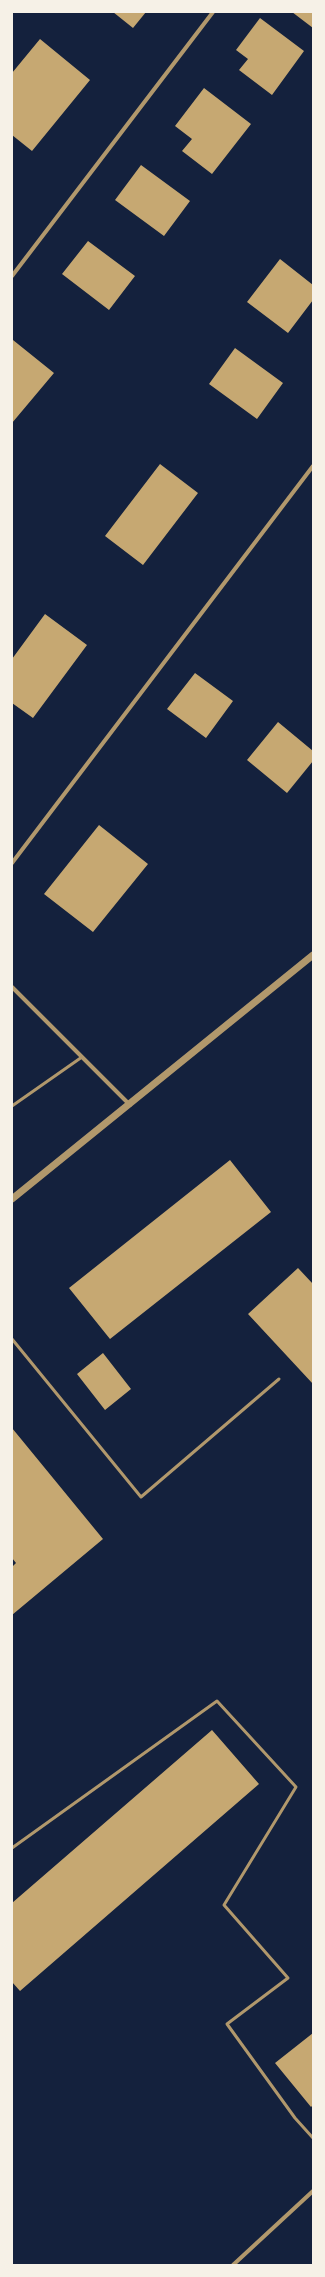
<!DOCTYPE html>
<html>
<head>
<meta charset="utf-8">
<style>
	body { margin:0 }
	#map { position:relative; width:325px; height:2277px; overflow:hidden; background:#14213d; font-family:Literata,serif }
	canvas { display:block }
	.frame { position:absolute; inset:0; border:13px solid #f6f1e7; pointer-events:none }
</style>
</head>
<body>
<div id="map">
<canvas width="325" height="2277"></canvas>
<div class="frame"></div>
</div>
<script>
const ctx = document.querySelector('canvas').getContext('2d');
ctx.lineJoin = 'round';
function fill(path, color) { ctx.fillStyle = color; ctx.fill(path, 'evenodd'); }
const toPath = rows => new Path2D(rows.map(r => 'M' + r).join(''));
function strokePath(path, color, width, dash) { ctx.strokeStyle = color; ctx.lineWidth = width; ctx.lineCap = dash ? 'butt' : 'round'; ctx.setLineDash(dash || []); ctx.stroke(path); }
fill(toPath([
	[113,12,146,12,133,28],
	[292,12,313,12,313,28],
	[260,18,304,51,272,95,239,70,248,59,236,50],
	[40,39,90,80,32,151,12,135,12,73],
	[204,88,251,124,212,174,182,151,192,139,175,126],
	[141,165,190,201,164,236,115,200],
	[88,241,135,276,109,310,62,274],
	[280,259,313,285,313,300,288,333,247,302],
	[13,340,54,373,12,423,12,341],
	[235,348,283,383,257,419,209,384],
	[160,464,198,493,143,565,105,536],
	[45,614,87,645,33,718,12,703,12,659],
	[195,673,233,701,206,738,167,709],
	[278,722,313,751,313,761,287,793,247,760],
	[99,825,148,864,93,932,44,894],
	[230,1160,271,1212,110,1339,69,1288],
	[298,1268,313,1284,313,1384,248,1314],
	[103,1353,131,1389,105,1410,77,1374],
	[12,1428,103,1539,12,1615,12,1567,16,1563,12,1558],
	[212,1730,259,1784,20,1991,12,1982,12,1903],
	[313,2033,313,2105,311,2107,275,2063]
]), '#c6a872');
strokePath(toPath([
	[12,1106,82,1057],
	[12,1339,141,1497,279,1379],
	[12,1848,217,1701,296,1787,224,1905,288,1978,227,2024,295,2118,313,2138]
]), '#b1986c', 3);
strokePath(toPath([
	[12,276,213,12],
	[12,863,313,466],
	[12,987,130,1105],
	[233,2265,313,2191]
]), '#b1986c', 4);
strokePath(toPath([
	[12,1199,313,955]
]), '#b1986c', 7);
</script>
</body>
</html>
